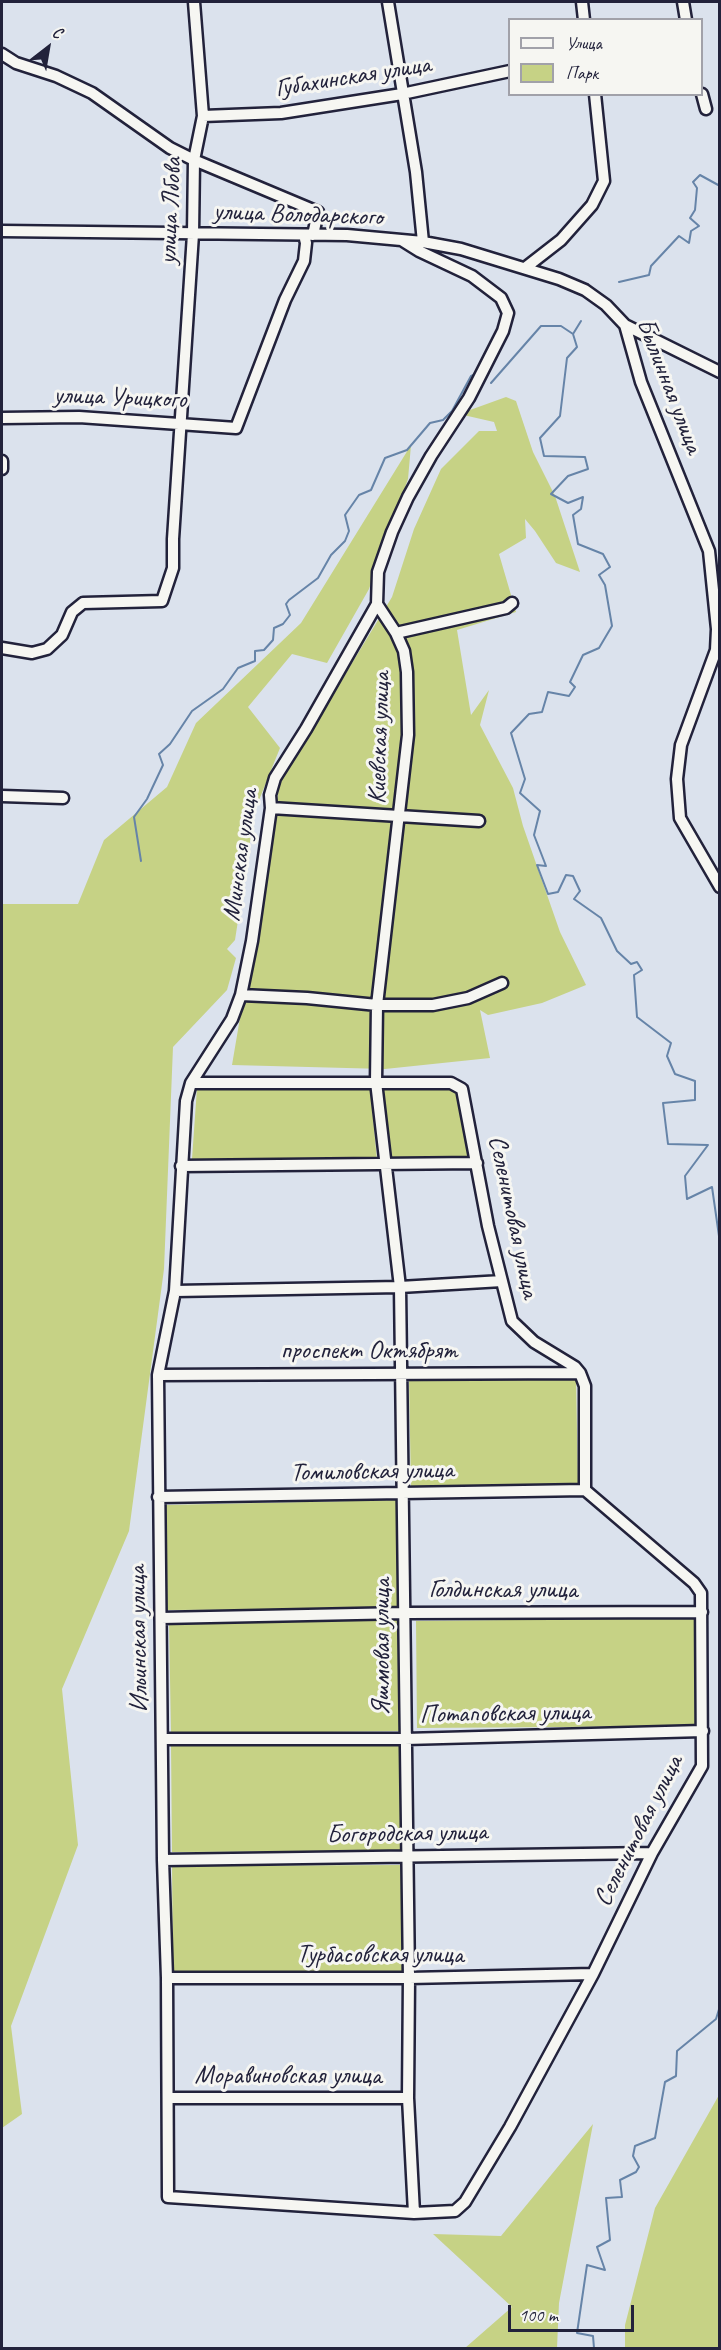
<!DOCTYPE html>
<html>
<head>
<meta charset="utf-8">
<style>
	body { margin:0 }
	#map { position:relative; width:721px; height:2350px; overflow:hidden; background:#dbe2ed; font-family:Caveat,sans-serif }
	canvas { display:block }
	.frame { position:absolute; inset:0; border:3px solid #22223b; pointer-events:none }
	.legend { position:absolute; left:508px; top:18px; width:195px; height:78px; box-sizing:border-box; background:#f6f6f2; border:2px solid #a1a1a9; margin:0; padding:8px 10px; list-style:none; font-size:18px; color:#22223b }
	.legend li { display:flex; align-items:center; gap:12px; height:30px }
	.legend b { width:30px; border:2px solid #a1a1a9 }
	.north { position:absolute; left:18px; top:18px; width:60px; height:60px; -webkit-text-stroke:4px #f6f6f2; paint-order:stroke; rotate:31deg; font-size:16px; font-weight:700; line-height:24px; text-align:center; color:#22223b }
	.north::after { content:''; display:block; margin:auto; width:21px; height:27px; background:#22223b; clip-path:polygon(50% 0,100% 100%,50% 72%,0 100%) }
	.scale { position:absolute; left:508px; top:2305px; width:126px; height:27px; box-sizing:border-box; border:3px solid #22223b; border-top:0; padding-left:8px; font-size:18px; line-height:21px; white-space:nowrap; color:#22223b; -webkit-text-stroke:4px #f6f6f2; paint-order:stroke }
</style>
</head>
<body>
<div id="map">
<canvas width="721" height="2350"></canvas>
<div class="frame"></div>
<ul class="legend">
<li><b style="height:8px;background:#f6f6f2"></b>Улица</li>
<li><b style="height:16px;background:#c6d285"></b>Парк</li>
</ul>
<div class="north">С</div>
<div class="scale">100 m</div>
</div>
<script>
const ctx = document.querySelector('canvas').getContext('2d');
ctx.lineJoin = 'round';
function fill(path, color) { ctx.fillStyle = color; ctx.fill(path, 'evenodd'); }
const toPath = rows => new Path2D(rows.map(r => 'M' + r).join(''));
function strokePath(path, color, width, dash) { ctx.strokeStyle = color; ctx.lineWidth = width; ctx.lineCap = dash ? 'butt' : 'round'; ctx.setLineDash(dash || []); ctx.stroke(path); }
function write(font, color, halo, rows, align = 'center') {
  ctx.font = font + ' Caveat,sans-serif'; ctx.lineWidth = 6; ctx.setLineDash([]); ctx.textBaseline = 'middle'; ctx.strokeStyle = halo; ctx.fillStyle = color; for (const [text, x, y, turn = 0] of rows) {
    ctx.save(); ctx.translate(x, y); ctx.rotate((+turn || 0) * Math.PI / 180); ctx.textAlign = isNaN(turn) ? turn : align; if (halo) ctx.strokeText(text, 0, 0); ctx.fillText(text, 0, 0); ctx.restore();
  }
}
fill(toPath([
	[506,397,516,401,533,452,555,496,580,572,556,563,535,531,525,519,526,538,499,554,516,612,457,630,471,715,489,690,480,725,513,788,523,826,560,932,586,985,542,1003,488,1015,480,1010,490,1058,385,1069,232,1065,280,782,392,597,414,529,441,469,479,431,497,431,494,422,459,414],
	[411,445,408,479,369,589,327,663,292,654,248,707,280,748,255,810,235,940,227,949,236,958,227,990,173,1047,164,1269,129,1531,62,1689,78,1845,11,2026,22,2114,2,2128,2,904,78,904,104,840,167,787,196,723,301,623],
	[370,1087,377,1160,192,1159,197,1088],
	[383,1088,456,1090,469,1159,390,1160],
	[576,1378,578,1485,411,1488,409,1381],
	[398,1500,398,1609,166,1610,165,1505],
	[694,1618,696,1726,417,1728,416,1621],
	[398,1620,400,1731,171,1734,169,1622],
	[400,1744,401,1851,172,1852,171,1745],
	[402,1865,403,1973,173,1974,172,1866],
	[719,2095,719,2348,625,2348,625,2325,655,2208],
	[593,2124,559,2303,557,2348,465,2348,512,2307,433,2234,501,2236]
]), '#c6d285');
strokePath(toPath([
	[619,282,649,275,651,266,679,236,689,243,691,231,699,226,690,218,695,210,697,188,693,182,700,175,720,186],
	[581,321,573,334,577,347,567,358,560,416,540,438,544,456,585,457,588,469,568,476,551,494,568,503,583,497,581,509,573,515,578,544,603,554,610,567,599,575,605,585,612,626,599,648,583,655,570,682,575,687,569,696,548,692,542,712,529,714,511,733,525,779,520,793,540,811,534,835,546,866,537,865,548,894,558,892,566,875,573,876,580,891,574,899,601,918,617,951,631,964,637,962,642,970,634,975,637,1017,671,1043,667,1056,675,1074,695,1081,695,1100,663,1103,668,1144,708,1145,685,1176,687,1199,712,1187,720,1243],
	[491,383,541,326,561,326,573,334],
	[141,861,134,817,147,799,163,765,159,754,170,744,192,711,223,689,238,668,255,661,255,651,264,650,273,640,274,628,283,624,290,615,286,604,289,600,318,578,331,555,345,541,349,531,345,515,359,495,371,490,385,458,407,450,430,423,443,420,452,411,471,376,476,374],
	[594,2348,593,2336,577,2333,587,2265,605,2270,597,2247,610,2240,606,2198,622,2197,620,2180,636,2172,639,2167,633,2156,635,2146,655,2138,665,2082,676,2076,677,2051,716,2019,720,2006]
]), '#6684a8', 2);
const street = toPath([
	[388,2,416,172,423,242],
	[582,2,584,20],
	[683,2,686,20],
	[2,54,16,63,56,76,92,93,170,148,194,160,318,212,313,235],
	[702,94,706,109],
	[203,116,281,113,402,94,510,71],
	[2,231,347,235,423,242,461,249,559,279,585,290,606,305,625,325,641,382,709,551,717,629,716,650,681,745,677,779,680,818,720,887],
	[403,241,419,251,472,276,501,298,508,313,503,331,469,398,431,456,408,497,392,532,378,572,377,604,396,633,404,651,407,672,408,735,377,1005,376,1082,400,1287,409,1978,408,2098,414,2213],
	[525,268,561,240,592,205,604,181,595,94],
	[625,325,720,372],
	[2,418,79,417,236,428,285,300,304,261,306,243,304,235],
	[2,461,2,469],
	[396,633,506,608,512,603],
	[2,648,32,653,47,649,62,635,72,612,83,603,162,601,173,568,173,539,193,234,194,160,203,116,194,2],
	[2,796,63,798],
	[271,808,479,821],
	[241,995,307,998,377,1005,433,1005,468,998,502,983],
	[191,1083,451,1083,462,1089,488,1226,512,1321,534,1342,575,1367,580,1373,585,1386,585,1490,694,1583,701,1593,702,1766,652,1853,593,1974,510,2127,465,2202,455,2211,414,2213,168,2197,167,1978,163,1860,158,1375,175,1291,186,1101,191,1083,232,1019,241,995,252,941,271,808,270,795,275,778,306,729,377,604],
	[181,1166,477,1163],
	[175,1291,400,1287,502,1281],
	[158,1375,580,1373],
	[158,1497,585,1490],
	[161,1618,405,1613,702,1612],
	[164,1739,405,1739,703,1731],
	[163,1860,652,1853],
	[167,1978,409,1978,593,1974],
	[168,2098,408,2098]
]);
strokePath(street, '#22223b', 15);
strokePath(street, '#f6f6f2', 10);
write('26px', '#22223b', '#f6f6f2', [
	["Губахинская улица",353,77,-9],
	["улица Лбова",171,211,-87],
	["улица Володарского",298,215,2],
	["Былинная улица",669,386,69],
	["улица Урицкого",120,398,2],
	["Киевская улица",380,738,-88],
	["Минская улица",241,855,-82],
	["Селенитовая улица",513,1217,78],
	["проспект Октябрят",369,1351],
	["Томиловская улица",372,1472,-1],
	["Голдинская улица",503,1590],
	["Ильинская улица",139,1639,-91],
	["Яшмовая улица",382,1647,-90],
	["Потаповская улица",505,1714,-1],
	["Селенитовая улица",639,1831,-63],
	["Богородская улица",407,1834,-1],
	["Турбасовская улица",380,1955],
	["Моравиновская улица",288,2076]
]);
</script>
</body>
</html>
